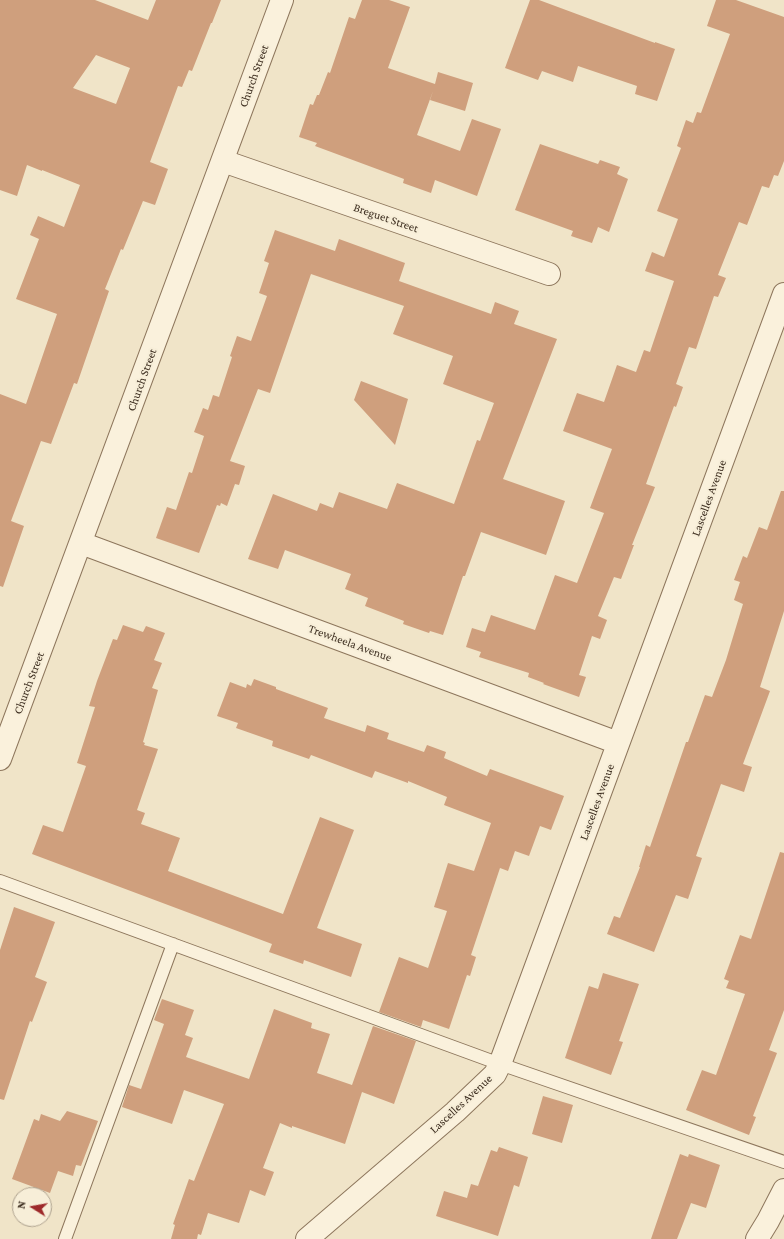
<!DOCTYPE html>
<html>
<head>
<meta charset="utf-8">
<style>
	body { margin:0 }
	#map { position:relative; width:784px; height:1239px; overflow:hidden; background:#f0e4c8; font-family:"Crimson Pro",serif }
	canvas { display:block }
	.north { position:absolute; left:12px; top:1187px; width:40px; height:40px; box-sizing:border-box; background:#f7eed8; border:1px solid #ada18e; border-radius:50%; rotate:281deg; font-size:11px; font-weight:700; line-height:16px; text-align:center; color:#3d2e20 }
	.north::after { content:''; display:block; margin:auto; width:14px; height:18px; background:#9e2a2b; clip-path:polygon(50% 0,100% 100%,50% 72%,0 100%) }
</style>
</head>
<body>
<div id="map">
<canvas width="784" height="1239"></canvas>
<div class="north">N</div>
</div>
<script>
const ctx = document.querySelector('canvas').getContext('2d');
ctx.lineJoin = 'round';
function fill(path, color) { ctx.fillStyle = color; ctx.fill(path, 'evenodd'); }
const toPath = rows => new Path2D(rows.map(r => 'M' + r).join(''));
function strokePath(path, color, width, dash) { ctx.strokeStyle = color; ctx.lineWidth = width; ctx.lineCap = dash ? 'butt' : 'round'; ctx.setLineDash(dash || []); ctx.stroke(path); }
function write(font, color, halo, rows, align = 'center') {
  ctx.font = font + ' "Crimson Pro",serif'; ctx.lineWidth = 4; ctx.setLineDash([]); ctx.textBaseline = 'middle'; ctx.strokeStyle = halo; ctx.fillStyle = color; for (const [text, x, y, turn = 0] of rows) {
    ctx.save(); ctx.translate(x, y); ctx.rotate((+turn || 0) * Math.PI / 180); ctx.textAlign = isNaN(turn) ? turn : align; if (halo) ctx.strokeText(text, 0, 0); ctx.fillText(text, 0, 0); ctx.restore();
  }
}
fill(toPath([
	[0,0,95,0,148,20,156,0,221,0,212,23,211,23,192,71,189,70,182,87,178,86,150,162,168,169,155,205,143,201,123,250,121,249,105,289,109,291,77,384,74,383,51,444,41,441,11,521,24,526,3,587,0,586,0,394,26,404,57,314,16,299,39,239,30,235,38,216,64,227,80,185,42,170,42,171,27,165,17,196,0,190],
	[96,55,130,68,116,104,73,88],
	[362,0,389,0,410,7,388,68,435,84,438,72,473,83,465,111,430,100,433,91,417,135,460,151,472,119,501,129,477,196,435,180,431,193,403,183,404,179,315,146,317,143,299,137,310,104,313,105,317,95,319,95,328,72,330,73,349,17,355,19],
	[530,0,539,0,655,43,655,42,675,49,657,101,635,94,637,86,578,66,573,82,542,71,538,80,505,68],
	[716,0,736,0,784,17,784,161,778,176,774,175,769,188,762,186,747,225,739,222,718,275,726,278,718,297,714,296,696,349,689,347,676,384,683,387,676,407,674,406,646,484,655,487,632,545,634,545,621,579,614,577,598,616,607,620,600,639,592,636,579,675,586,677,579,697,543,684,544,683,528,677,529,673,479,657,481,652,466,647,472,628,485,632,491,615,535,630,555,575,577,583,604,513,590,508,612,449,563,431,577,393,604,402,617,365,636,372,644,350,650,352,674,281,645,271,652,252,664,257,678,219,657,211,681,148,677,146,686,120,693,123,697,112,701,113,730,34,707,26],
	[540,144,598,164,600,160,620,167,617,174,628,179,609,232,598,227,592,243,571,236,573,231,515,210],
	[275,230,335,251,339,239,405,263,399,281,491,314,495,302,519,311,514,324,557,339,503,479,565,501,546,555,481,532,465,576,463,576,443,635,430,631,429,633,403,624,404,621,365,606,368,598,345,589,351,574,285,550,278,569,248,559,273,494,317,511,320,503,333,508,339,492,387,509,397,483,454,504,477,440,480,441,494,403,443,384,453,356,393,334,404,306,311,274,270,393,258,389,230,461,245,466,239,485,235,484,227,506,221,503,220,506,217,505,199,553,156,538,167,507,176,510,189,472,192,473,204,436,194,432,203,408,208,410,213,395,219,397,232,357,230,356,237,336,251,341,267,296,259,293,269,263,264,261],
	[361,381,408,399,395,445,354,400],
	[781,491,784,491,784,611,760,687,770,691,743,764,752,767,744,792,721,784,696,856,702,858,688,899,676,895,654,952,607,934,614,916,620,918,640,867,639,867,646,845,650,847,686,742,688,742,705,695,712,697,726,660,743,604,734,600,740,582,734,580,743,556,747,558,759,527,767,530],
	[123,625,143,632,146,626,165,633,154,660,162,663,152,688,158,690,143,742,145,743,144,745,158,749,137,810,145,813,141,824,180,838,168,871,283,914,320,817,354,830,317,928,362,944,351,977,304,960,303,964,269,952,272,944,32,854,43,825,63,832,86,766,77,763,95,707,89,706,97,681,113,639,117,640],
	[254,679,276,687,276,689,328,708,324,718,365,732,367,725,389,733,387,739,424,752,427,745,446,752,444,758,487,776,490,769,564,796,551,830,540,826,529,856,515,851,508,871,500,868,471,955,476,957,470,976,467,975,449,1029,423,1020,421,1027,379,1012,399,957,428,968,447,911,434,907,448,863,474,871,491,823,444,805,447,797,408,781,408,783,375,771,372,778,311,755,309,759,272,746,273,741,236,728,238,723,217,716,230,682,246,688,247,684,251,686],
	[780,852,784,853,784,1010,769,1050,777,1053,753,1116,756,1117,749,1135,686,1110,702,1070,716,1075,745,994,726,988,729,981,724,979,740,935,751,939],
	[14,907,55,922,35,977,47,982,32,1022,30,1021,4,1100,0,1099,0,950],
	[603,973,639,984,619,1041,623,1042,611,1075,565,1058,589,986,598,989],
	[162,999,194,1010,185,1035,193,1038,186,1057,249,1079,274,1009,312,1023,311,1028,330,1034,317,1073,352,1085,373,1026,416,1041,394,1104,362,1092,345,1144,292,1126,292,1128,280,1123,263,1168,274,1172,265,1196,250,1190,239,1223,208,1213,201,1235,198,1234,197,1239,171,1239,175,1225,173,1224,189,1179,194,1181,224,1104,184,1090,172,1124,122,1107,129,1085,141,1089,164,1024,154,1020],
	[543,1096,573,1105,562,1143,532,1134],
	[67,1111,98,1121,81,1166,76,1165,73,1176,58,1171,50,1193,12,1179,34,1119,39,1121,41,1114,60,1121],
	[499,1147,528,1157,519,1187,514,1185,498,1236,436,1216,444,1191,467,1198,471,1184,478,1186,491,1150,497,1152],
	[680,1154,688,1157,689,1154,720,1165,706,1208,691,1203,677,1239,651,1239]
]), '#cf9f7d');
const service = toPath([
	[0,881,500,1064,784,1162],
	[65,1239,173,944]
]);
const minor = toPath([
	[223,161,549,274],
	[81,543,618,743],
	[307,1239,455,1112,495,1074,500,1064,784,294],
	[757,1239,768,1221,784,1190]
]);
const tertiary = toPath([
	[0,759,282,0]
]);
strokePath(service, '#8d765c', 14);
strokePath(minor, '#8d765c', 24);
strokePath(tertiary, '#8d765c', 24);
strokePath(service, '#faf1dc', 12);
strokePath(minor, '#faf1dc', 22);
strokePath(tertiary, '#faf1dc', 22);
write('12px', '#3d2e20', '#f7eed8', [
	["Church Street",254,76,-70],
	["Breguet Street",386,218,19],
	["Church Street",142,380,-70],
	["Lascelles Avenue",709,498,-70],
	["Trewheela Avenue",350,643,20],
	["Church Street",29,683,-69],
	["Lascelles Avenue",597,802,-70],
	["Lascelles Avenue",461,1104,-43]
]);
</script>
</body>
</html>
